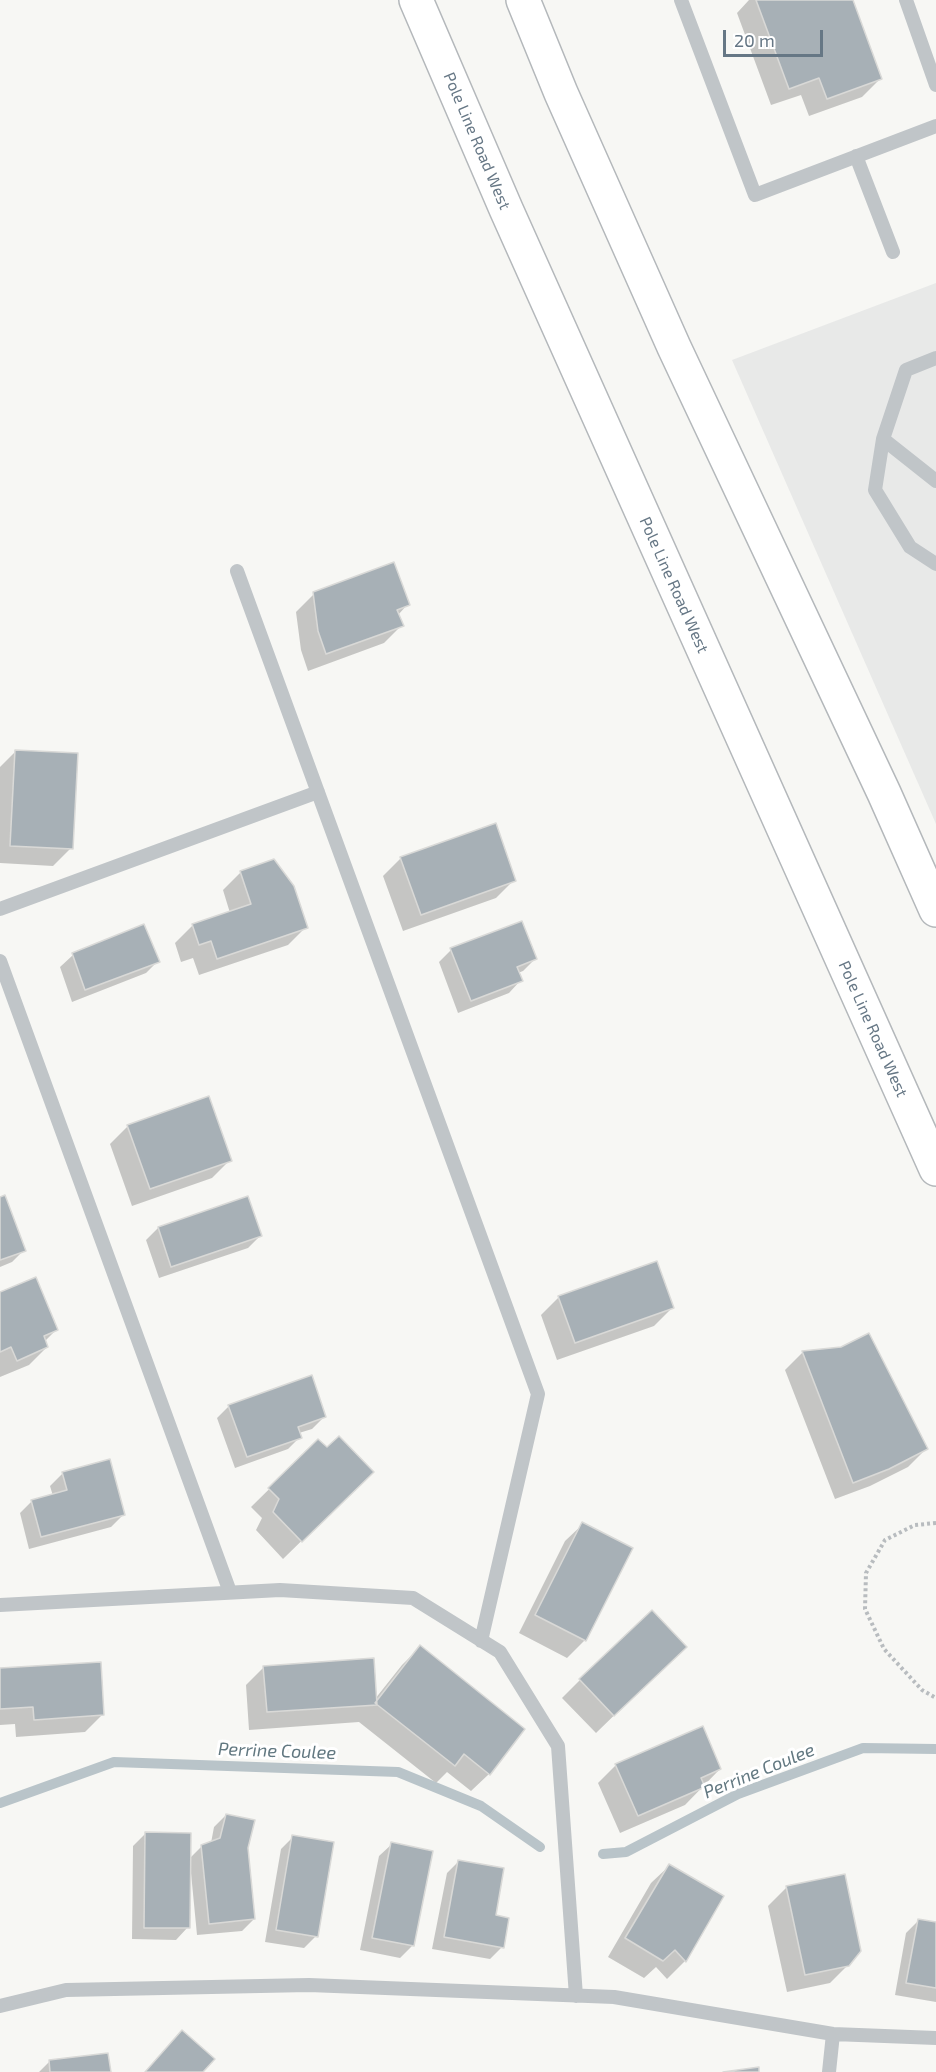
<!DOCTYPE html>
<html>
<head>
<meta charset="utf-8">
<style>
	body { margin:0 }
	#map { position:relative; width:936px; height:2072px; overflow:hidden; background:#f7f7f4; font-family:"Exo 2",sans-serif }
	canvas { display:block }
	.scale { position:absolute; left:723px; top:30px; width:100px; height:27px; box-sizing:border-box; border:3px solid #667785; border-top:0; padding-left:8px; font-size:18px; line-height:21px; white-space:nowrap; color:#667785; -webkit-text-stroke:4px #fff; paint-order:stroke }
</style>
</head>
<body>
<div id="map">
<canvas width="936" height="2072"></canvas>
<div class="scale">20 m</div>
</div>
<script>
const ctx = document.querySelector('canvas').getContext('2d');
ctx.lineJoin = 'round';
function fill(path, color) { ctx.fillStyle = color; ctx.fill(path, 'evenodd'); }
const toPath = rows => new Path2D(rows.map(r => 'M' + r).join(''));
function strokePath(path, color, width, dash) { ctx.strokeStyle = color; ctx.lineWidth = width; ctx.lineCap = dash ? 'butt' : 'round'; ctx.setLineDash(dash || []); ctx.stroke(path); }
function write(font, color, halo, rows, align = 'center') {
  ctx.font = font + ' "Exo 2",sans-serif'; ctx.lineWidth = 6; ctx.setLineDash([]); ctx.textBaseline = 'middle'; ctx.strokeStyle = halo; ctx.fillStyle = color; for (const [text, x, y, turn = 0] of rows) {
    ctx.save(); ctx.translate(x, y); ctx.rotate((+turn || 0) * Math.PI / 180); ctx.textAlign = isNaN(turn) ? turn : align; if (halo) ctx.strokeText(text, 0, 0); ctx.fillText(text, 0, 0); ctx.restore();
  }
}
fill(toPath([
	[936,283,936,824,732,360]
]), '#e8e9e8');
fill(toPath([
	[749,0,851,0,880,79,862,97,809,116,801,95,771,105,737,13],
	[314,594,408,604,398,615,402,625,384,643,308,671,301,650,296,612],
	[16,751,71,848,53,866,0,863,0,767],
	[401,858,514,880,496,898,403,931,383,876],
	[241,872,306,927,288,945,199,975,193,958,181,962,175,943,193,925,230,913,223,890],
	[143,926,158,961,146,973,72,1002,60,967,73,955],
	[451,950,535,959,523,971,518,973,521,980,509,993,458,1013,439,962],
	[128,1126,230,1160,212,1178,132,1206,110,1144],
	[0,1199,24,1250,12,1262,0,1267],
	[158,1228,260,1236,248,1248,159,1278,146,1240],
	[656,1263,672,1308,654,1326,557,1360,541,1315,558,1298],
	[0,1294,56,1330,44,1342,47,1347,29,1365,0,1377],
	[803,1352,926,1449,908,1467,870,1486,835,1499,785,1370],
	[229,1406,325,1416,312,1429,299,1433,300,1437,288,1449,235,1468,217,1418],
	[318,1441,327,1449,372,1472,283,1559,256,1530,262,1518,251,1507],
	[63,1473,123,1515,111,1527,29,1549,20,1513,32,1501,53,1496,50,1486],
	[583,1524,585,1640,567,1658,519,1633,565,1541],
	[420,1647,489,1774,471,1791,447,1772,436,1783,359,1722,249,1730,246,1685,264,1667,375,1699,402,1665],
	[667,1664,596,1733,562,1698,580,1680],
	[0,1669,102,1715,85,1732,16,1737,15,1724,0,1725],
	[616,1765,720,1769,685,1805,620,1833,598,1783],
	[226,1815,247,1847,254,1919,242,1931,197,1935,191,1873,189,1873,188,1927,176,1940,132,1939,133,1846,145,1834,189,1859,202,1846,211,1843,214,1827],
	[293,1837,316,1936,304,1948,265,1942,281,1849],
	[392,1844,432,1852,412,1946,400,1958,360,1950,379,1856],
	[459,1861,494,1916,502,1947,490,1959,432,1949,447,1873],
	[669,1866,722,1897,685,1961,667,1979,656,1967,644,1978,608,1957,651,1883],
	[843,1876,848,1965,830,1983,787,1992,768,1906,786,1888],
	[918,1921,936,1924,936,2002,895,1995,906,1933],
	[49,2062,109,2072,39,2072]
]), '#0003');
strokePath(toPath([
	[0,1803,114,1762,398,1772,481,1806,540,1847],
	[603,1854,626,1852,738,1794,863,1748,936,1749]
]), '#b9c4c9', 10);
const building = toPath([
	[756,0,853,0,882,79,827,99,819,78,789,89,756,0],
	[394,562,410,605,397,610,404,626,326,654,318,631,313,592,394,562],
	[15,750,78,753,73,849,10,846,15,750],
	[496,823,516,881,421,915,400,857,496,823],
	[274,859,294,886,308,928,217,959,211,941,199,945,192,924,251,904,240,871,274,859],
	[522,921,537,959,517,967,523,981,471,1001,450,948,522,921],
	[144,924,160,962,85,990,72,953,144,924],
	[209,1096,232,1161,150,1189,127,1125,209,1096],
	[5,1195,26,1251,0,1260,0,1197,5,1195],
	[248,1196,262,1236,171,1267,158,1227,248,1196],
	[657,1261,674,1308,575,1343,558,1296,657,1261],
	[36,1277,58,1330,44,1336,48,1347,17,1361,11,1347,0,1352,0,1292,36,1277],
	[869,1333,928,1449,889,1469,853,1483,802,1351,841,1347,869,1333],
	[312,1375,326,1417,298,1427,302,1438,247,1457,228,1405,312,1375],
	[339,1436,374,1472,302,1542,273,1512,279,1499,268,1488,318,1439,327,1447,339,1436],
	[110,1459,125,1515,41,1537,31,1500,67,1490,62,1472,110,1459],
	[582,1522,633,1548,586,1641,535,1615,582,1522],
	[652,1610,687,1647,614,1716,579,1679,652,1610],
	[420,1645,525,1729,490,1775,464,1754,455,1766,375,1703,420,1645],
	[374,1658,377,1705,267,1712,263,1666,374,1658],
	[101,1662,104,1715,34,1720,33,1707,0,1709,0,1668,101,1662],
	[703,1726,721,1769,701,1778,705,1787,638,1816,615,1764,703,1726],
	[226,1814,255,1820,248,1848,255,1919,209,1924,201,1845,220,1838,226,1814],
	[145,1832,191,1833,190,1928,144,1928,145,1832],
	[292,1835,334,1842,318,1937,276,1930,292,1835],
	[391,1842,433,1851,414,1946,372,1938,391,1842],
	[458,1860,504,1868,496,1915,509,1918,504,1948,444,1937,458,1860],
	[669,1864,724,1896,686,1962,675,1950,663,1961,625,1938,669,1864],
	[845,1874,861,1951,849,1966,805,1975,786,1886,845,1874],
	[918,1919,936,1922,936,1988,906,1983,918,1919],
	[182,2030,215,2059,203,2072,145,2072,182,2030],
	[108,2053,111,2072,50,2072,49,2060,108,2053],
	[759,2067,759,2072,723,2072,759,2067]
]);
fill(building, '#a7b0b6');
strokePath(building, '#d9d9d7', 1.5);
const trunk = toPath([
	[416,0,506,209,936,1169],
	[523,0,561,93,674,347,884,793,936,910]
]);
strokePath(trunk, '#b4b8bb', 36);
strokePath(toPath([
	[936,1523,915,1525,885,1540,866,1573,865,1609,884,1649,922,1690,936,1698]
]), '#b8bcbf', 4, [3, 3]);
strokePath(toPath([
	[681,0,755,195,936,126],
	[906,0,936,85],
	[856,156,893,252],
	[936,358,906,370,883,439,875,490,910,547,936,564],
	[883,439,936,481],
	[237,571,538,1394,481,1641],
	[0,909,318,792],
	[0,961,230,1592],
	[0,1605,280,1590,413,1598,500,1652,558,1746,576,1996],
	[0,2006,66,1990,309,1985,614,1997,833,2034,936,2038],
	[829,2072,833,2034]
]), '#c0c5c8', 14);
strokePath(trunk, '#fff', 33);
write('16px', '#667785', '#fff', [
	["Pole Line Road West",477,141,67],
	["Pole Line Road West",674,585,66],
	["Pole Line Road West",873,1029,66]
]);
write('italic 18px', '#627881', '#fff', [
	["Perrine Coulee",277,1751,2],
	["Perrine Coulee",759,1771,-22]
]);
</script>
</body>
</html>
